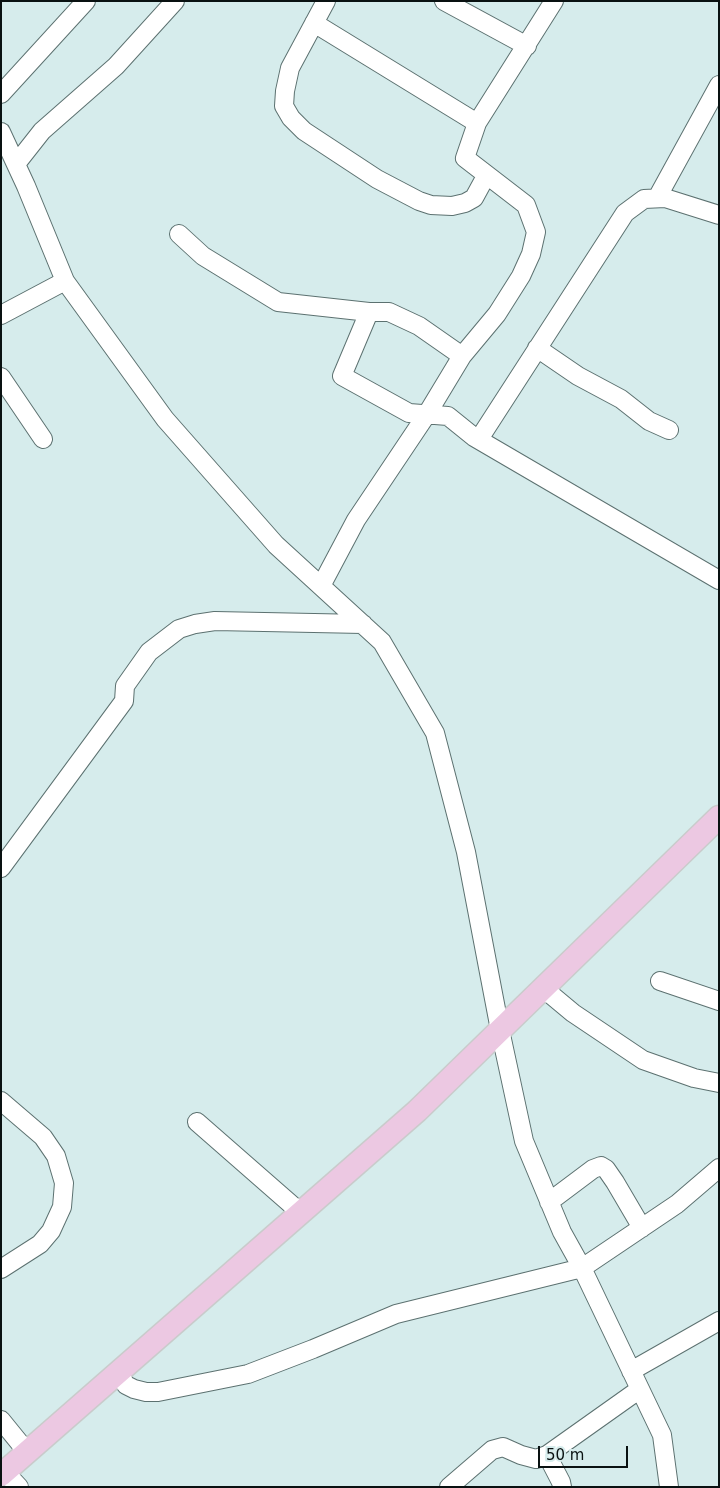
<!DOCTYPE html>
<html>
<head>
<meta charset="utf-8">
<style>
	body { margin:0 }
	#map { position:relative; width:720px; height:1488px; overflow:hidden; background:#d6ecec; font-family:"DejaVu Sans",sans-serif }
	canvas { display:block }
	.frame { position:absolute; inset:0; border:2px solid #091111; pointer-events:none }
	.scale { position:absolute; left:538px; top:1446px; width:90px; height:22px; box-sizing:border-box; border:2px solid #091111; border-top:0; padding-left:6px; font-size:15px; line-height:18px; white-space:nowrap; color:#091111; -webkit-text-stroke:4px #d6ecec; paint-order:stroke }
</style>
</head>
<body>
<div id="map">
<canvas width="720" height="1488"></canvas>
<div class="frame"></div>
<div class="scale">50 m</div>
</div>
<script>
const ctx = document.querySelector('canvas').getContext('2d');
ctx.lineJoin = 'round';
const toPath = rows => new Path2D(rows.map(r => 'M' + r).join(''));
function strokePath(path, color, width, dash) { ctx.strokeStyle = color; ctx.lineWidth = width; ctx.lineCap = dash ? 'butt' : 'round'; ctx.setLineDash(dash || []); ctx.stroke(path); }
const minor = toPath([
	[326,1,290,68,285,91,284,106,291,118,304,131,377,179,419,201,431,205,452,206,465,203,474,198,486,176],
	[444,1,527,46],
	[314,23,477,123],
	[1,94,86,1],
	[1,132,26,186,65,281,165,419,276,545,382,642,435,733,466,852,500,1030,524,1141,562,1232,582,1268,662,1435,669,1487],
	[16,164,42,131,116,66,175,1],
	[665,198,657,198,719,85],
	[179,234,203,256,278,302,369,312,389,312,419,326,462,356],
	[369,312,342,376,409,413,448,416,474,437,719,580],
	[1,315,65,281],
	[537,348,578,376,621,399,649,421,669,430],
	[1,377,43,439],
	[479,439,625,213,644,199,665,198,719,215],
	[321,586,356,520,427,414,462,356,497,314,521,276,531,254,536,232,526,205,465,158,477,123,554,1],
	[1,868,124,701,125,686,149,652,179,629,195,624,215,621,363,624],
	[660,981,719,1001],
	[543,988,573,1013,643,1060,694,1078,719,1083],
	[1,1101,43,1137,56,1156,64,1183,62,1207,51,1231,40,1244,1,1269],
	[197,1122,301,1213],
	[549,1202,593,1169,601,1166,606,1169,615,1182,642,1228],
	[631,1371,719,1321],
	[118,1373,126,1385,134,1389,146,1392,158,1392,248,1374,313,1349,396,1314,582,1268,677,1204,719,1168],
	[1,1420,27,1452],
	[547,1455,561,1482,562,1487],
	[5,1472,19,1487],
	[449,1487,492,1450,503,1447,521,1455,536,1459,547,1455,640,1389]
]);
const major = toPath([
	[1,1475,417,1111,719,817]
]);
strokePath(minor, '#5c7170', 20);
strokePath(major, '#c9cbcb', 25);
strokePath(minor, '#fff', 18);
strokePath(major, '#ecc8e2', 22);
</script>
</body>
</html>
